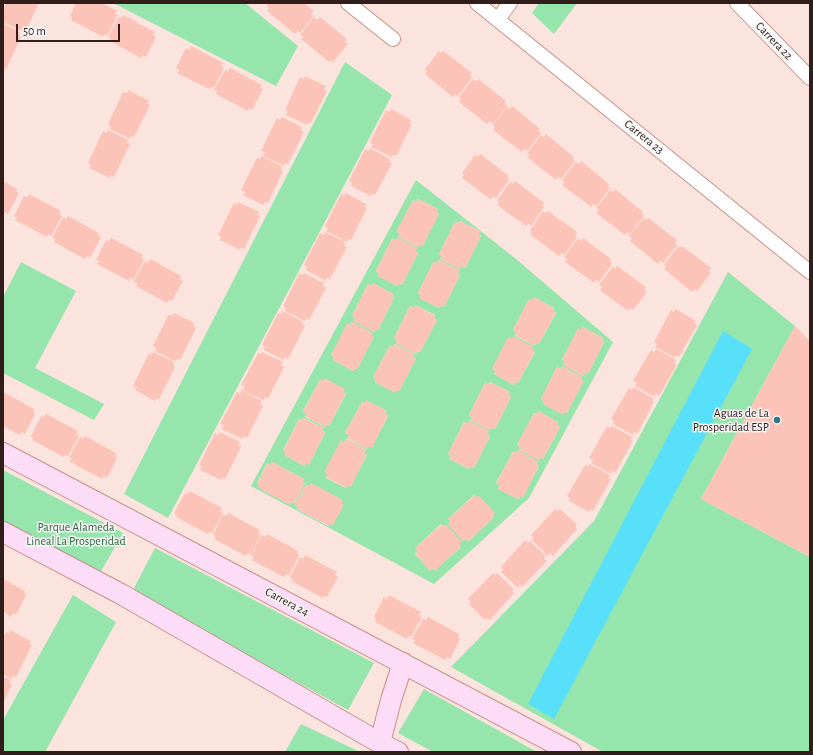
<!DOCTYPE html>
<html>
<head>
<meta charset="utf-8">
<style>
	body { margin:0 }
	#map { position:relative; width:813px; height:755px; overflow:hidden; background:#fbe3de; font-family:"Alegreya Sans",sans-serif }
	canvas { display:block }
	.frame { position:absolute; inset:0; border:4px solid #311d19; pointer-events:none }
	.scale { position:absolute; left:16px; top:24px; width:104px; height:18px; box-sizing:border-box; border:2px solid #311d19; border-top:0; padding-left:5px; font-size:12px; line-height:14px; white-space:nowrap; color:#311d19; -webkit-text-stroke:3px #f6f6f6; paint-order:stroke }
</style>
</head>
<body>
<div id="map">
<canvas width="813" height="755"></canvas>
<div class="frame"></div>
<div class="scale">50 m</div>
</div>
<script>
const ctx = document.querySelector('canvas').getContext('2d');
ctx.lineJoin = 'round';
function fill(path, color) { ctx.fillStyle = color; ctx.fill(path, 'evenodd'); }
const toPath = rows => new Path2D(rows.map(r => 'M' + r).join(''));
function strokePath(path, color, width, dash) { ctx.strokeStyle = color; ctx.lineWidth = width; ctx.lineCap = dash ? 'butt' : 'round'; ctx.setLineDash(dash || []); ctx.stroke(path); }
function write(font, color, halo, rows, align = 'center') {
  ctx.font = font + ' "Alegreya Sans",sans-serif'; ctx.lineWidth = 3; ctx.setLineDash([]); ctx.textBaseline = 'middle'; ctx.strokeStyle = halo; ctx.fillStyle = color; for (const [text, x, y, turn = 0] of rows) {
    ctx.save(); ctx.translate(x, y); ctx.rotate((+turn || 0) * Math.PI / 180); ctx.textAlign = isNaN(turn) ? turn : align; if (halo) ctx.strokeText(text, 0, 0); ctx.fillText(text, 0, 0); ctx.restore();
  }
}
fill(toPath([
	[113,3,245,3,298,46,276,86],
	[539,3,577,3,554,34,532,13],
	[345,62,392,95,168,518,124,494],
	[416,180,516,259,613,342,529,498,434,584,251,486],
	[418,199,438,209,436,212,439,214,418,247,398,237,400,234,397,232,413,200,416,202],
	[460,221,480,231,478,234,481,236,465,268,462,266,460,269,440,259,442,256,439,254,455,222,458,223],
	[397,238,417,248,415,251,418,253,402,285,399,283,397,286,378,276,379,273,376,271,392,239,395,240],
	[439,260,459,270,458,273,460,275,444,307,441,305,439,308,420,298,421,295,418,293,434,261,437,263],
	[373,283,393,294,392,297,394,298,378,330,375,329,374,332,354,321,355,318,352,316,368,284,372,286],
	[534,297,554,308,553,311,556,313,539,344,536,343,535,346,515,336,516,332,513,330,529,299,533,300],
	[415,305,435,315,434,318,437,320,420,352,417,351,416,354,396,343,397,340,394,338,410,306,414,308],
	[352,322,372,333,371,336,374,337,357,369,355,368,353,371,333,360,334,357,331,355],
	[583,327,603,338,602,341,604,342,588,374,585,373,583,376,564,365,565,362,562,360,578,329,581,330],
	[513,337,533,347,532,350,535,352,518,383,516,382,514,385,494,374,496,371,492,369,508,338,512,339],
	[395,344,414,354,413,358,416,359,399,391,397,390,395,392,375,382,376,379,373,377,390,345,393,347],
	[562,366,582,377,581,380,583,381,567,413,564,412,563,414,543,404,544,401,541,399,557,367,561,369],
	[320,380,344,389,343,392,346,394,329,426,327,424,325,427,305,417,307,413,303,411],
	[490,382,510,392,508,395,511,397,495,429,492,427,490,430,470,420,472,417,469,415,485,383,488,385],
	[367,401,387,411,385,414,388,416,372,447,369,446,367,449,347,439,349,435,345,433,362,402,365,403],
	[539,412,558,422,557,425,560,427,543,459,541,457,539,460,519,450,520,446,517,445,534,413,537,414],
	[304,418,324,428,322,431,325,433,309,464,306,463,304,466,285,455,286,452,283,450,299,419,302,420],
	[469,421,489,431,487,434,490,436,474,468,471,466,469,469,450,459,451,456,448,454,464,422,467,424],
	[346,439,366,450,364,453,367,455,351,486,348,485,346,488,326,478,328,474,325,472,341,441,344,442],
	[513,452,537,461,536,464,539,466,523,497,520,496,518,499,498,489,500,485,496,483],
	[272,462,304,479,302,482,305,483,295,503,291,502,290,505,258,487,260,485,257,483,267,464,271,465],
	[306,485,342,500,333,525,330,524,328,526,297,509,298,506,295,505],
	[474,495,477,498,479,496,494,513,492,515,494,517,468,542,466,539,463,541,448,524,451,522,448,519],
	[441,524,444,527,446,525,461,542,459,544,461,547,435,570,433,568,430,570,415,554,418,551,415,548],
	[21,262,76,291,35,368,104,404,94,420,3,373,3,297],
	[728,272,795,326,701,499,810,557,810,752,603,752,451,667,594,521],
	[3,470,123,533,100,573,3,522],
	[155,548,374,663,348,710,132,592],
	[73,595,116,622,45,752,3,752,3,720],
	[424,689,537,752,433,752,398,733],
	[301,724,360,752,285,752]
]), '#96e5ad');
fill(toPath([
	[723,331,752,349,554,719,528,704]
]), '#58e0fb');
fill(toPath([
	[6,3,39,3,26,30,23,29,22,31,3,22,3,9],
	[76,3,102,3,117,11,115,14,118,15,107,36,104,34,103,37,71,20,72,17,70,16],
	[269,3,304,3,314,11,311,14,314,16,300,33,297,31,295,34,267,11,269,8,267,6],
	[123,15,155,32,153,35,156,37,146,57,143,55,141,58,110,41,111,39,108,37,119,17,122,18],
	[314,17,317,20,320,17,347,39,345,42,348,44,333,62,331,60,329,62,301,39,303,37,300,35],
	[3,24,20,32,19,35,21,37,6,69,3,68],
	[191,46,223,63,221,66,224,68,214,88,211,87,209,89,177,73,179,70,176,68,186,48,190,50],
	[439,51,441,53,443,51,472,73,470,76,472,78,458,96,455,94,453,97,425,74,427,71,425,69],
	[230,68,262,85,260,88,263,89,252,110,249,108,248,111,216,94,217,91,214,90,225,70,228,71],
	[305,76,326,86,324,90,327,91,311,123,308,122,307,125,286,115,288,111,285,110,300,77,304,79],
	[473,79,476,81,478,79,506,101,504,104,507,106,493,124,490,121,487,124,459,102,461,99,459,97],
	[128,90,149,101,147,104,150,105,134,137,131,136,130,139,110,129,111,126,108,124,123,92,127,93],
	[512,106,540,129,538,131,541,133,527,151,524,149,522,152,493,130,495,127,493,125,507,107,510,109],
	[391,109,411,120,410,123,412,124,396,156,393,155,392,157,371,147,373,144,370,142,386,110,389,112],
	[282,117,302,127,301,130,304,132,288,164,285,163,284,166,263,156,265,152,261,151,277,118,280,120],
	[108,130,128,140,127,143,130,144,114,177,111,175,110,178,89,168,91,165,88,163,103,131,107,133],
	[546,134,574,157,572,159,575,161,561,179,558,177,556,180,528,158,530,155,527,153,541,135,544,137],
	[370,148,390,159,389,162,392,163,375,195,372,194,371,196,351,186,352,183,349,181,365,149,369,151],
	[480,154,509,176,507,178,509,180,496,198,493,196,491,200,462,178,464,175,462,173,475,155,478,157],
	[262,156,282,167,281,169,283,171,268,203,265,202,263,205,243,195,245,192,241,190,257,158,260,159],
	[581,161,609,184,607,186,610,188,596,206,593,204,591,207,562,185,565,182,562,180,576,162,579,164],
	[3,181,17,189,16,192,19,193,8,214,5,212,3,216],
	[515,181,544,203,542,205,544,207,531,226,528,223,526,226,497,205,499,202,497,200,510,182,513,184],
	[615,189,643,212,641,214,644,216,630,234,627,232,625,235,596,213,599,210,596,208,610,190,613,192],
	[346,193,366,204,365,207,367,208,351,240,348,239,347,242,326,231,328,228,325,226,341,194,344,196],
	[29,194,61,211,59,214,62,216,51,236,48,234,47,237,15,220,17,218,14,216,24,196,27,197],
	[418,199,438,209,436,212,439,214,423,246,420,245,418,247,398,237,400,234,396,232,413,200,416,202],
	[238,202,259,212,257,215,260,216,244,249,241,247,240,250,220,240,221,237,218,235,234,203,237,205],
	[543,211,546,213,548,211,577,232,575,235,577,237,564,255,561,253,559,256,530,234,532,232,530,230],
	[68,216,99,233,98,236,101,237,90,258,87,256,85,259,54,242,55,239,52,238,63,217,66,219],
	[644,218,646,220,648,218,677,240,675,243,677,245,663,263,660,261,658,264,630,241,632,238,629,236],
	[460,221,480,231,478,234,481,236,465,268,462,266,460,269,440,259,442,256,439,254,455,222,458,223],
	[325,232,345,242,344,246,347,247,330,279,327,278,326,281,306,270,307,267,304,265,320,233,324,235],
	[111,238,143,255,141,258,144,260,133,280,130,278,129,281,97,264,99,261,96,260,106,240,109,241],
	[397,238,417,248,415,251,418,253,402,285,399,283,398,286,377,276,379,273,376,271,392,239,395,240],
	[578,238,581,241,583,238,611,259,610,262,612,264,599,282,596,280,594,283,565,262,567,259,564,257],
	[678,246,680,248,682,246,711,268,709,271,711,273,697,291,694,289,692,292,664,269,666,267,664,265],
	[150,259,181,276,180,280,183,281,172,301,169,300,167,303,136,286,137,283,134,281,145,261,148,263],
	[439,260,459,270,458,273,460,275,444,307,441,305,440,308,419,298,421,295,418,293,434,261,437,263],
	[613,266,615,269,617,266,646,287,644,290,647,292,633,310,630,308,628,311,600,290,602,287,599,285],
	[304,273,324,283,323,286,326,288,309,320,306,318,305,321,285,311,286,308,283,306,299,274,302,275],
	[373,283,393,294,392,297,394,298,378,330,375,329,374,332,354,321,355,318,352,316,368,284,372,286],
	[534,297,554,308,553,311,556,312,539,344,536,343,535,346,515,335,516,332,513,330,529,299,533,300],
	[415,305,435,316,434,318,437,320,420,352,417,351,416,354,396,343,397,340,394,338,410,306,414,308],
	[676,309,696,321,694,323,697,325,679,357,676,355,675,358,655,347,657,344,654,342,671,310,674,312],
	[283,311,303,322,302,325,305,326,288,359,285,357,284,360,264,350,265,346,262,345,278,313,282,314],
	[174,313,194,323,193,326,196,328,180,360,177,359,175,361,155,351,156,348,153,346,169,314,172,316],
	[352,322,373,333,371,336,374,337,357,369,355,368,353,371,333,360,334,357,331,355,347,323,351,325],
	[795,326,810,341,810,557,701,499],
	[583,327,603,338,602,341,604,342,588,374,585,373,584,376,563,365,565,362,562,360,578,328,581,330],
	[513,336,533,347,532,350,535,351,518,383,516,382,514,385,494,374,496,371,492,369,508,337,512,339],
	[394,344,414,354,413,358,416,359,399,391,397,390,395,393,375,382,376,379,373,377,390,345,393,347],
	[656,349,676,360,674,363,677,364,659,396,656,394,655,397,635,386,637,383,633,381,651,350,654,352],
	[153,352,174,362,173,365,175,367,159,399,157,398,155,401,135,390,136,387,133,386,149,353,152,355],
	[262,352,283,362,281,365,284,367,268,399,265,397,263,400,243,390,245,386,241,385,258,353,261,354],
	[562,366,582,377,581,380,584,381,567,413,564,412,563,415,543,404,544,401,541,399,557,367,561,369],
	[324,378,345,389,343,392,346,393,329,426,327,424,325,427,305,416,307,413,303,412,320,380,323,381],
	[489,382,510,392,508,395,511,397,495,429,492,427,490,430,470,420,472,417,469,415,485,383,488,385],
	[633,387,653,398,652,401,654,402,637,434,634,432,633,435,613,424,614,421,611,419,629,388,632,390],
	[242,390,262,401,260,404,263,406,247,438,244,436,242,439,222,429,224,425,220,424,237,392,240,393],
	[3,392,34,409,33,412,35,414,25,434,22,432,20,435,3,426],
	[366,400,387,411,385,414,388,415,372,448,369,446,367,449,347,438,349,435,345,433,362,402,365,403],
	[538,411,558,422,557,425,560,427,543,459,541,457,539,460,519,450,520,446,517,445,534,413,537,414],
	[46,414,78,431,76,434,79,436,68,456,65,455,64,457,32,440,34,438,31,436,41,416,44,417],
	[303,418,324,428,322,431,325,432,309,465,306,463,304,466,284,455,286,452,283,451,299,419,302,420],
	[469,421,489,431,487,434,490,436,474,468,471,466,470,469,449,459,451,456,448,454,464,422,467,424],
	[607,426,610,428,612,426,632,437,630,440,633,441,615,473,612,471,611,474,591,463,593,460,589,458],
	[220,432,240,442,238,445,241,447,225,479,222,477,221,480,200,470,202,467,199,465,215,433,218,435],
	[85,436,116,453,115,456,117,458,107,478,104,476,102,479,70,462,72,459,69,458,80,437,83,439],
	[346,439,366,450,364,453,367,454,351,487,348,485,347,488,326,477,328,474,324,472,341,440,344,442],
	[517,450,538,461,536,464,539,465,523,498,520,496,518,499,498,489,500,485,496,484,513,452,516,453],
	[272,462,304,479,302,482,305,483,294,504,291,502,290,505,258,488,260,485,257,484,268,463,271,465],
	[589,464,610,475,608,478,611,479,593,511,590,509,589,512,569,501,570,498,567,496,585,465,588,466],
	[311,483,343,500,341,503,344,505,333,525,330,524,329,526,297,509,298,506,295,505,306,485,309,486],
	[190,491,222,508,220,511,223,513,212,533,209,532,208,534,176,517,177,515,174,513,185,493,188,494],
	[475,495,477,498,479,496,495,513,492,515,494,517,468,542,466,539,463,541,448,524,451,522,448,519],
	[555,509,558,511,560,509,577,524,575,527,577,529,553,556,550,553,548,556,532,540,534,538,531,535],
	[228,513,260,530,258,533,261,535,251,555,248,553,246,556,214,539,216,536,213,535,223,514,226,516],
	[442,524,444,527,446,525,462,542,459,544,461,546,435,571,433,568,430,571,415,553,418,551,415,548],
	[267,534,298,551,297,554,299,555,289,576,286,574,284,577,252,560,254,557,251,556,262,535,265,537],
	[525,540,528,543,530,541,546,556,544,559,547,561,522,587,520,585,518,588,501,572,503,569,501,567],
	[305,555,337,572,335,575,338,577,327,597,324,596,323,598,291,581,293,579,290,577,300,557,303,559],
	[493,573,495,575,497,573,514,589,512,591,514,593,490,620,487,618,485,620,469,604,471,602,468,599],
	[3,579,25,591,24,593,26,595,16,615,13,613,11,617,3,612],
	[389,595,421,612,419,616,422,617,411,637,408,636,407,639,375,622,376,619,374,617,384,597,387,599],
	[428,617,459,634,458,637,460,639,450,659,447,657,445,660,413,643,415,640,412,639,423,619,426,620],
	[10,630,31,641,29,644,32,645,16,677,13,676,12,679,3,674,3,637,6,632,9,633],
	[3,676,11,680,9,683,12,684,3,703]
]), '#fcc4b8');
const street = toPath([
	[348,3,393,39],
	[477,3,810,272],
	[737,3,810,78],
	[498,19,510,3]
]);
const secondary = toPath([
	[3,453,571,752],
	[3,532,121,594,380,743,398,752],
	[380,743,391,700,403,663]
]);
strokePath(street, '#c79287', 16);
strokePath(secondary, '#c79287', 22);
strokePath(street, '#fff', 14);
strokePath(secondary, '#fcdcf7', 20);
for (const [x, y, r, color] of [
	[777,420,4,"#317684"]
]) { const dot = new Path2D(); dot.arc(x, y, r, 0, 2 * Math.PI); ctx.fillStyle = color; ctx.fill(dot); strokePath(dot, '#f6f6f6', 1.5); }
write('12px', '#311d19', '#f6f6f6', [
	["Carrera 22",774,41,46],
	["Carrera 23",644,137,39],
	["Carrera 24",287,602,28]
]);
write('12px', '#311d19', '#f6f6f6', [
	["Aguas de La",769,413],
	["Prosperidad ESP",769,427]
], 'right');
write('12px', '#27653d', '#f6f6f6', [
	["Parque Alameda",76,527],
	["Lineal La Prosperidad",76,541]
]);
</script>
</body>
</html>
